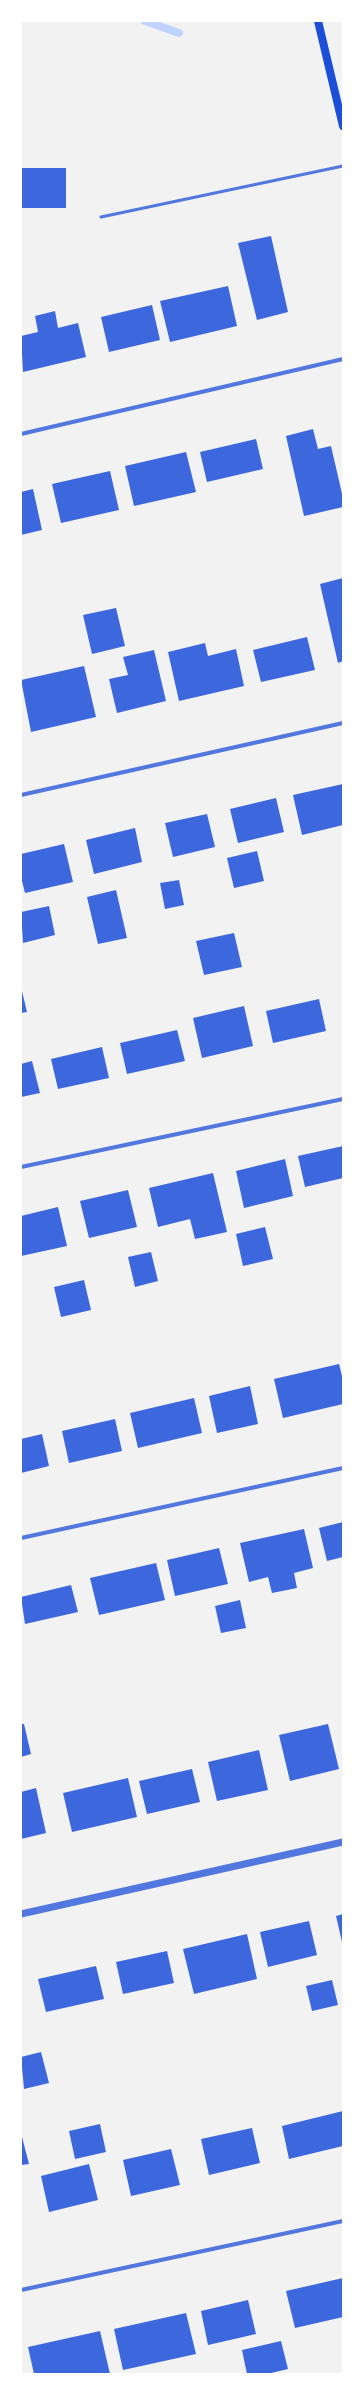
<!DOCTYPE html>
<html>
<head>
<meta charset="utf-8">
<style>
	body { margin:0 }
	#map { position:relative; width:364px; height:2395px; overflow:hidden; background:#f2f2f2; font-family:"Nunito Sans",sans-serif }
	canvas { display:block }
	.frame { position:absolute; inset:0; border:22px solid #fff; pointer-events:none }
</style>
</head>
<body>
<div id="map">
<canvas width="364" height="2395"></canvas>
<div class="frame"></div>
</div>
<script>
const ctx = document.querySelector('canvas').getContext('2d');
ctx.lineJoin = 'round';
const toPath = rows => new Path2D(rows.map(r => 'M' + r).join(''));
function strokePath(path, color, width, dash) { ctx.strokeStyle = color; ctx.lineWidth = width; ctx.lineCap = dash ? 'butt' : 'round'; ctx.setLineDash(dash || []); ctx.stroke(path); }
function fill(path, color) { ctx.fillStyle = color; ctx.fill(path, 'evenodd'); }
strokePath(toPath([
	[145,21,179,33]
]), '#bfd3fe', 8);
fill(toPath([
	[21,168,66,168,66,208,21,208],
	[271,236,288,312,257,320,238,243],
	[228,286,237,326,170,342,160,301],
	[152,305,160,340,109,352,101,317],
	[55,311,58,328,78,323,86,357,23,372,21,336,38,332,35,316],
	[313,429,318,449,331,446,343,498,343,507,304,516,286,436],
	[256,439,263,469,207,482,200,452],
	[186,452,196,492,134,506,125,466],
	[110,471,119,510,61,523,52,484],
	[33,489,42,530,21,535,21,492],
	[343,578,343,661,338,663,320,584],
	[116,608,125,646,92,654,83,615],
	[307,637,315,670,261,682,253,650],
	[205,643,208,656,236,649,244,686,179,701,168,652],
	[154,650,166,701,117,713,109,679,128,675,123,657],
	[84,666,96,717,31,732,21,680],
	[343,784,343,825,302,835,293,795],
	[276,798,284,832,238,843,230,809],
	[207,814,215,847,173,857,165,823],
	[135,828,142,862,94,874,86,840],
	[64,844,73,882,25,893,21,877,21,854],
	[257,851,264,881,234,888,227,858],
	[179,880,184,905,165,909,160,883],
	[116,890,127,938,98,944,87,897],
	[49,906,55,935,23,943,21,912],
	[234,933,242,967,204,975,196,941],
	[21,987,27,1012,21,1013],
	[319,999,326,1031,273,1043,266,1011],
	[244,1006,253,1046,202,1058,193,1018],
	[177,1030,185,1061,127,1074,120,1043],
	[102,1047,109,1078,58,1089,51,1059],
	[32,1061,40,1093,21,1097,21,1064],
	[343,1146,343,1178,305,1187,298,1156],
	[285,1159,293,1196,244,1208,236,1171],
	[213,1173,227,1232,195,1239,190,1219,158,1227,149,1188],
	[128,1190,137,1227,89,1238,80,1201],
	[58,1207,67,1246,21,1256,21,1216],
	[265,1227,273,1259,243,1266,236,1234],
	[151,1252,158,1281,135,1287,128,1257],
	[84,1280,91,1310,61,1317,54,1287],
	[339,1364,343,1380,343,1404,283,1418,274,1379],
	[250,1386,258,1424,217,1433,209,1396],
	[194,1398,202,1433,138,1448,130,1413],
	[115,1419,122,1451,69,1463,62,1431],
	[42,1434,49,1466,21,1473,21,1439],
	[343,1522,343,1557,327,1561,319,1528],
	[304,1529,313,1568,294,1573,297,1588,272,1593,268,1577,249,1582,240,1543],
	[219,1548,228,1584,175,1596,167,1560],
	[156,1563,165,1600,99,1615,90,1578],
	[71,1585,78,1612,25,1624,21,1597],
	[240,1600,246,1628,221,1633,215,1606],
	[21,1724,24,1724,31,1754,21,1757],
	[328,1724,339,1769,290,1781,279,1735],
	[259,1750,268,1790,217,1801,208,1762],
	[192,1769,200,1802,147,1814,139,1781],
	[128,1778,137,1817,72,1832,63,1793],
	[36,1788,46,1833,21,1839,21,1792],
	[343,1914,343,1942,342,1942,336,1916],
	[309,1921,317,1955,268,1967,260,1932],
	[247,1934,257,1979,194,1994,183,1949],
	[167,1951,174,1983,123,1994,116,1962],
	[96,1966,104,1999,46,2012,38,1979],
	[332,1980,338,2005,312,2011,306,1986],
	[41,2052,49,2083,24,2089,21,2057],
	[343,2111,343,2146,289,2159,282,2126],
	[100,2124,106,2152,75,2159,69,2131],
	[252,2128,260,2163,209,2175,201,2139],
	[21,2133,29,2164,21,2165],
	[171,2149,180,2185,131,2196,123,2160],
	[89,2164,98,2200,49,2212,41,2176],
	[343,2278,343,2317,295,2328,286,2291],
	[248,2300,256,2334,208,2345,201,2311],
	[186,2313,196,2354,123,2370,114,2329],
	[100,2331,110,2374,34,2374,28,2347],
	[281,2341,288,2369,267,2374,247,2374,242,2350]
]), '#3d67dc');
strokePath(toPath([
	[101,217,343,166]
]), '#5277de', 3);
strokePath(toPath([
	[21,434,343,359],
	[21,795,343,723],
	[21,1167,343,1099],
	[21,1538,343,1468],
	[21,2290,343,2221]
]), '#5277de', 4);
strokePath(toPath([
	[21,1914,343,1842]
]), '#5277de', 7);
strokePath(toPath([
	[318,21,343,126]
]), '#1d4ed8', 8);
</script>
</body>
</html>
